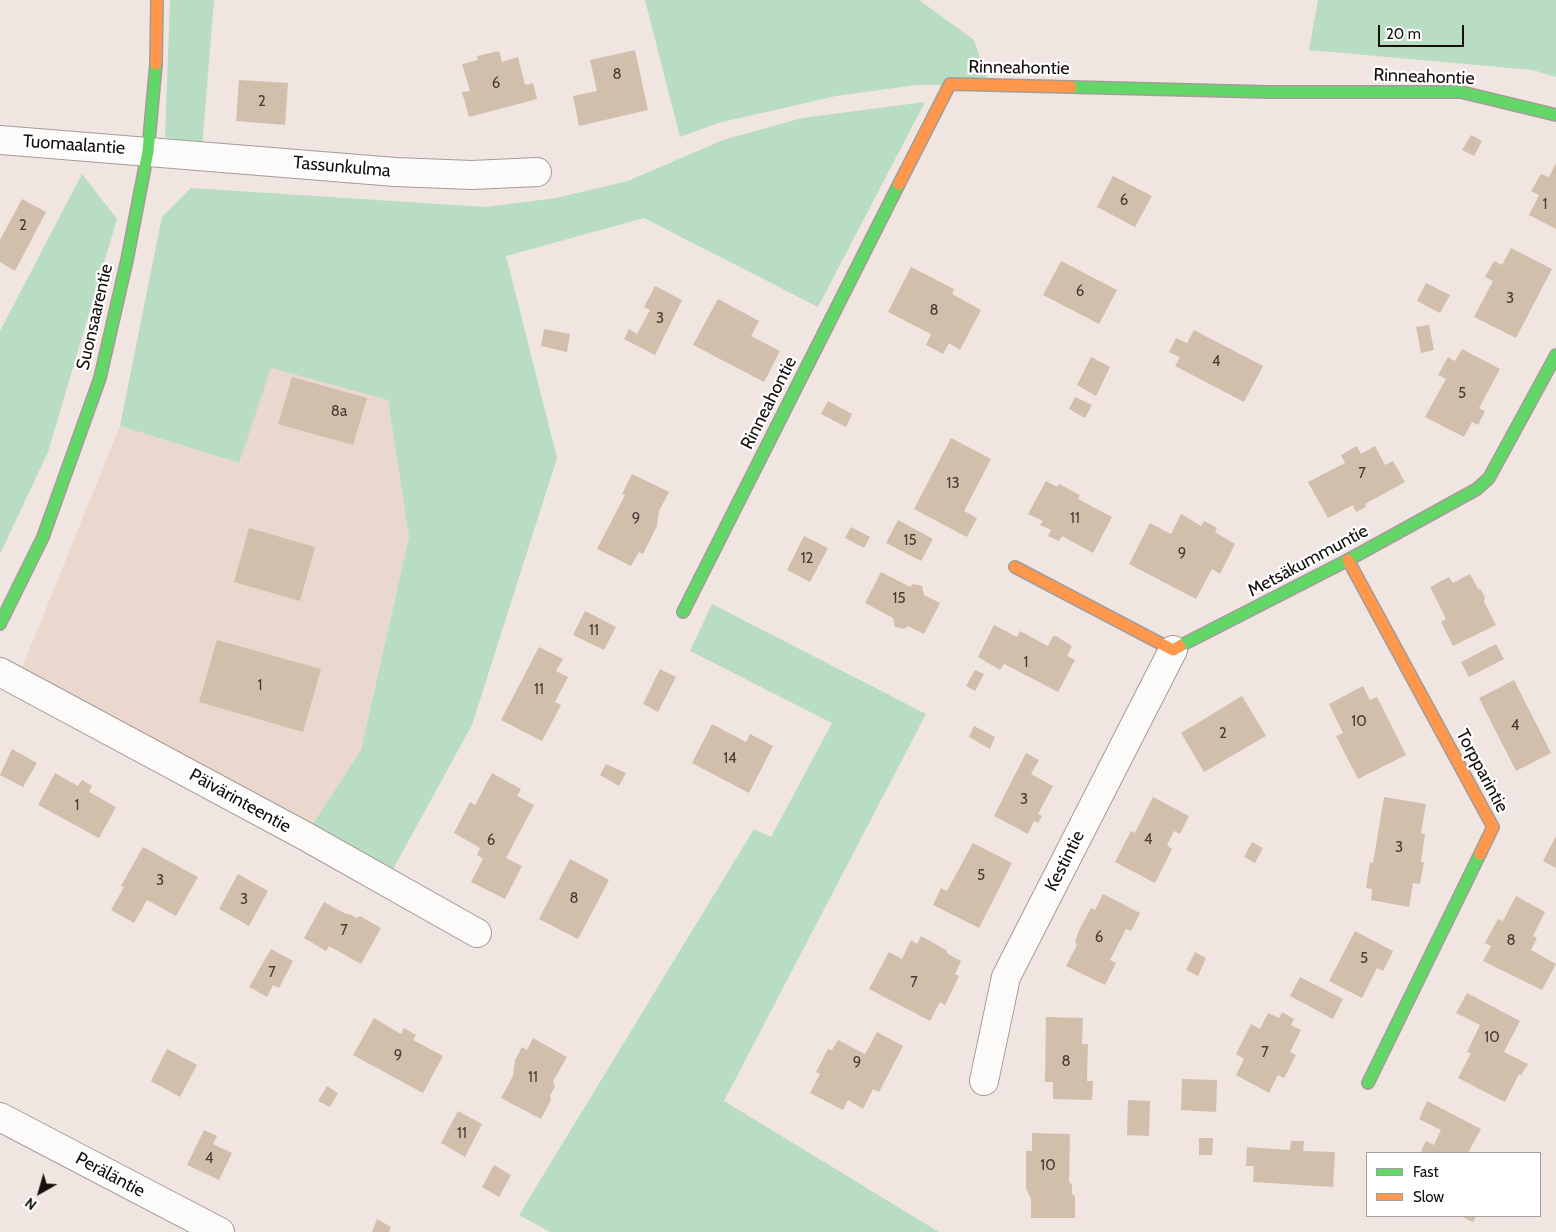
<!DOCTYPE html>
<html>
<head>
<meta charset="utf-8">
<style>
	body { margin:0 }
	#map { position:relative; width:1556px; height:1232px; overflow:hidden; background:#f0e5e0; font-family:Cabin,sans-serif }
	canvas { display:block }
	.legend { position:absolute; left:1366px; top:1152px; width:175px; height:65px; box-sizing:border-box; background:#fff; border:1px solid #a29f9e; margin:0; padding:6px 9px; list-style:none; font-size:15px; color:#16100d }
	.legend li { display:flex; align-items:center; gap:10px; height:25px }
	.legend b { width:25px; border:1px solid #a29f9e }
	.north { position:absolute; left:15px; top:1167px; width:50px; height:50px; -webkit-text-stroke:4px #fff; paint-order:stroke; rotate:218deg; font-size:14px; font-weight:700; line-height:20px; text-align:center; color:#16100d }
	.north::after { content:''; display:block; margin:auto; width:18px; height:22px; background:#16100d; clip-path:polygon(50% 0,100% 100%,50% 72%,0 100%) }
	.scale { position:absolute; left:1378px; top:25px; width:86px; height:22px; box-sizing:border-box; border:2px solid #16100d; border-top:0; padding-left:6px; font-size:15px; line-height:18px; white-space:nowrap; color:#16100d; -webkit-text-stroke:4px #fff; paint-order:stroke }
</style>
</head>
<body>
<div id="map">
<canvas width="1556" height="1232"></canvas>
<ul class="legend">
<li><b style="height:6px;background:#63d668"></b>Fast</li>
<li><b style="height:6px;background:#ff974d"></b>Slow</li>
</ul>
<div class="north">N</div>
<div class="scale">20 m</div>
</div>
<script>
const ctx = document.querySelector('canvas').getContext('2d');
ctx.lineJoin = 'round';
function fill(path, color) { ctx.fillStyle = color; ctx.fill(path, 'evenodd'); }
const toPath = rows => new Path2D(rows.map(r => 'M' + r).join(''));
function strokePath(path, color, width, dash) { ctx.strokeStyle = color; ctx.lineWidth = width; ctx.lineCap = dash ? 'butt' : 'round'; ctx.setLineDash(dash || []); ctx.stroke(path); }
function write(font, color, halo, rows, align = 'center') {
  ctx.font = font + ' Cabin,sans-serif'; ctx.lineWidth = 4.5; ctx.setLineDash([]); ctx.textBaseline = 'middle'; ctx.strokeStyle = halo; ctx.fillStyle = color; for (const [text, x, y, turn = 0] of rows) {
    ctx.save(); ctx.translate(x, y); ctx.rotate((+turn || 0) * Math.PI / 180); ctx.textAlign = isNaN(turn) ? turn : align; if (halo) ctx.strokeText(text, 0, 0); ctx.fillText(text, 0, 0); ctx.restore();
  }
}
fill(toPath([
	[271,368,388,400,409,537,361,750,305,836,17,680,120,426,238,463]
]), '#ead7ce');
fill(toPath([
	[170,0,214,0,202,147,165,137],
	[645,0,919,0,974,40,989,85,916,85,836,96,718,123,680,137],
	[1318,0,1556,0,1556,77,1533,70,1309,50],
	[925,102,818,307,644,218,506,256,557,458,472,725,386,882,305,836,361,750,409,537,388,400,271,368,239,463,120,426,162,217,191,188,485,207,556,198,628,181,723,140,802,118],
	[82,174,117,219,48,452,0,554,0,331],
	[712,604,926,714,724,1101,939,1232,550,1232,519,1215,754,829,771,837,832,723,690,651]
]), '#b8ddc2');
fill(toPath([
	[635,50,648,110,579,126,573,96,597,91,590,60],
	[499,51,502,62,518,57,525,85,533,83,537,99,469,117,462,92,470,91,462,64,478,60,477,56],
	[239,80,288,83,285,125,236,121],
	[1471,135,1482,141,1474,156,1462,150],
	[1556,163,1556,229,1529,215,1539,195,1531,191,1541,174,1549,177],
	[1113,176,1152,196,1135,227,1097,207],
	[22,199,46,212,15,271,0,262,0,240],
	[1511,248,1552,269,1516,338,1474,317,1493,281,1485,277,1494,261,1502,265],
	[1061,261,1117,290,1099,324,1043,295],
	[911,267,954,289,952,294,981,310,960,350,949,343,943,354,926,345,931,334,888,312],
	[1426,283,1450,295,1440,313,1417,301],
	[655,286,682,300,655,355,624,339,629,329,637,334,650,310,644,307],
	[718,299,759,321,751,336,780,351,764,382,693,345],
	[1429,325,1434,350,1421,353,1416,327],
	[544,329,570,334,567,352,541,346],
	[1194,330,1263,366,1244,402,1175,366,1180,357,1169,352,1176,338,1187,343],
	[1462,349,1500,369,1479,408,1485,411,1478,425,1472,422,1464,437,1425,417,1446,379,1438,375,1448,357,1455,361],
	[1091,357,1110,367,1096,396,1077,385],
	[292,377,367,398,353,445,278,424],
	[1075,397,1092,405,1085,418,1069,409],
	[828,401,852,414,846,427,821,414],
	[951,438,991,459,964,511,977,518,967,537,914,509],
	[1357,446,1361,454,1375,446,1385,465,1393,461,1405,482,1365,504,1366,507,1356,512,1353,505,1328,518,1308,482,1345,463,1341,455],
	[632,474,669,492,659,511,657,526,643,554,639,552,631,566,597,549,625,495,622,494],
	[1046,481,1057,487,1059,484,1080,495,1078,499,1112,517,1093,553,1062,536,1059,541,1048,536,1051,530,1040,525,1043,521,1028,514],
	[1181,514,1201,526,1204,521,1217,528,1215,532,1235,544,1220,574,1212,569,1196,599,1129,564,1150,523,1171,534],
	[898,520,933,539,921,561,886,543],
	[851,527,870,537,864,548,845,538],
	[249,528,315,547,300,601,234,582],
	[804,536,828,548,810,582,787,570],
	[881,572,910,587,913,584,922,586,924,595,940,603,924,634,908,626,904,629,895,627,893,618,865,603],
	[1470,574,1478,589,1481,590,1485,598,1484,602,1496,625,1453,646,1441,622,1446,619,1430,587,1449,577,1453,583],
	[585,611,616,627,604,650,573,635],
	[994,625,1017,637,1020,631,1048,646,1053,636,1056,636,1072,646,1067,656,1075,660,1058,692,1004,664,1000,670,978,657],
	[217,640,321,669,303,732,199,702],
	[1496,644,1504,659,1469,677,1461,662],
	[539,647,563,659,556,671,568,677,555,702,561,705,542,741,501,720],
	[660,669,676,677,658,712,643,704],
	[975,670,984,674,975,691,966,686],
	[1514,680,1551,753,1516,771,1479,698],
	[1363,686,1370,700,1377,697,1406,755,1358,779,1336,736,1343,733,1329,704],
	[1242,696,1266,736,1204,772,1181,733],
	[712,724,746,742,750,734,773,746,749,793,692,763],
	[974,726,995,737,990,749,969,737],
	[12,749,37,763,23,787,0,775],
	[1026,753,1039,760,1031,774,1053,786,1038,814,1042,816,1038,823,1034,821,1028,834,994,816],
	[606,764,626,773,619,786,600,775],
	[55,773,78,786,82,780,92,786,89,792,116,807,99,838,38,805],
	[492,773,521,789,517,796,534,805,506,858,522,866,505,899,471,882,483,859,477,855,480,848,454,833,470,802,475,805],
	[1153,797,1189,816,1180,834,1174,831,1167,845,1172,849,1155,883,1115,862,1131,831,1135,833],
	[1384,797,1426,804,1421,833,1425,834,1421,862,1424,862,1420,884,1413,883,1409,907,1371,900,1372,889,1366,888,1370,862,1373,863],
	[1556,836,1556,868,1543,861],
	[1252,842,1263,848,1255,863,1244,857],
	[973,843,1012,863,979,928,933,905,941,888,947,891],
	[143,847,198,877,176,916,147,900,134,923,111,910,124,887,121,886],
	[570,859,609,880,578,939,539,919],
	[238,874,268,891,249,926,219,909],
	[1103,894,1140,913,1131,931,1126,929,1110,960,1116,963,1105,985,1066,966,1077,945,1075,942,1079,930,1091,908,1095,910],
	[1516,896,1545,912,1533,936,1537,938,1531,950,1556,964,1542,990,1483,961,1491,946,1485,943,1498,919,1503,921],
	[324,902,346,914,349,914,357,918,360,916,381,928,361,964,329,946,326,951,304,938],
	[1355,931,1393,951,1383,971,1377,968,1362,998,1329,981],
	[921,936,946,950,948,954,961,961,955,974,959,976,945,1005,940,1002,930,1021,869,989,889,952,902,959,911,940,917,944],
	[271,949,293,961,279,988,273,985,267,997,249,987],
	[1195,952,1206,958,1198,976,1186,970],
	[1300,977,1343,999,1333,1019,1290,996],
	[1467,993,1520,1021,1504,1052,1528,1064,1521,1075,1519,1074,1505,1102,1458,1078,1471,1053,1467,1052,1480,1025,1456,1013],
	[1282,1012,1294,1019,1291,1025,1301,1030,1290,1052,1296,1055,1284,1078,1278,1075,1269,1093,1236,1075,1244,1059,1236,1054,1251,1024,1260,1029,1268,1013,1279,1018],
	[1046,1017,1083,1018,1082,1044,1088,1044,1087,1081,1093,1081,1092,1100,1053,1099,1053,1082,1045,1082],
	[374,1018,401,1034,404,1028,416,1035,413,1040,443,1056,423,1093,353,1055],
	[877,1032,903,1046,879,1092,873,1089,863,1109,848,1100,843,1110,810,1093,820,1074,816,1072,828,1049,832,1050,838,1040,865,1054],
	[533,1038,567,1057,553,1081,555,1086,550,1096,551,1100,541,1119,501,1098,513,1076,515,1060,522,1047,527,1050],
	[167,1049,197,1065,180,1097,151,1081],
	[1182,1079,1217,1080,1216,1112,1181,1110],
	[327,1086,338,1093,330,1107,318,1101],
	[1128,1100,1150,1101,1149,1136,1127,1135],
	[1427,1101,1481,1129,1468,1153,1426,1153,1421,1151,1426,1141,1434,1145,1441,1130,1419,1119],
	[458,1111,482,1124,465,1157,441,1143],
	[204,1130,217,1136,213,1144,232,1153,219,1180,187,1165],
	[1032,1133,1070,1134,1069,1182,1072,1185,1072,1194,1075,1196,1075,1218,1031,1218,1031,1200,1026,1188,1026,1151,1032,1151],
	[1199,1138,1213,1138,1212,1155,1199,1155],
	[1291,1141,1304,1141,1303,1151,1335,1152,1333,1187,1253,1182,1254,1166,1246,1166,1247,1147,1290,1150],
	[494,1165,511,1175,499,1197,482,1187],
	[1460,1216,1476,1216,1473,1222],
	[377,1219,391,1227,389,1232,372,1232]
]), '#d1bfac');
const street = toPath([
	[0,140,395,172,472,175,537,172],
	[0,672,305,836,477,933],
	[984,1081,1006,977,1173,650],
	[0,1117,220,1232]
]);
const fast = toPath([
	[1071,87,1269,92,1461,92,1556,115],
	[683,612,899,184],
	[0,624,43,537,100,378,127,260,148,151,156,64],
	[1180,646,1348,560,1477,489,1489,478,1556,355],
	[1368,1083,1480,854]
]);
const slow = toPath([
	[156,64,157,0],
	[899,184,950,84,1071,87],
	[1348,560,1493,827,1480,854],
	[1015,567,1173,650,1180,646]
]);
strokePath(street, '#a49c98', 30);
strokePath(fast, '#a49c98', 14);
strokePath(slow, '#a49c98', 14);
strokePath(street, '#fdfbfa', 28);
strokePath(fast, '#63d668', 11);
strokePath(slow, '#ff974d', 11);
write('15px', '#453c35', null, [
	["8",617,75],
	["6",496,84],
	["2",262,102],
	["6",1124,201],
	["1",1545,205],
	["2",23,226],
	["6",1080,292],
	["3",1510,299],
	["8",934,311],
	["3",660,319],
	["4",1216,362],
	["5",1462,394],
	["8a",339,412],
	["7",1362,474],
	["13",953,484],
	["9",636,519],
	["11",1075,519],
	["15",910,541],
	["9",1182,554],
	["12",807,559],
	["15",899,599],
	["11",594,631],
	["1",1026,663],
	["1",260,686],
	["11",539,690],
	["10",1359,722],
	["4",1515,726],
	["2",1223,734],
	["14",730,759],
	["3",1024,800],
	["1",77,806],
	["4",1148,840],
	["6",491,841],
	["3",1399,848],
	["5",981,876],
	["3",160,881],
	["8",574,899],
	["3",244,900],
	["7",344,931],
	["6",1099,938],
	["8",1511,941],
	["5",1364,959],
	["7",272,973],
	["7",914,983],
	["10",1492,1038],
	["7",1265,1053],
	["9",398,1056],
	["8",1066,1062],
	["9",857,1063],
	["11",533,1078],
	["11",462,1134],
	["4",209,1159],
	["10",1048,1166]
]);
write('18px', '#16100d', '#fff', [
	["Rinneahontie",1019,68,1],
	["Rinneahontie",1424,77,2],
	["Tuomaalantie",74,145,4],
	["Tassunkulma",342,167,5],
	["Suonsaarentie",95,317,-77],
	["Rinneahontie",769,403,-63],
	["Metsäkummuntie",1308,561,-28],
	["Torpparintie",1482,771,62],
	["Päivärinteentie",240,801,29],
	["Kestintie",1065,861,-63],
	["Peräläntie",110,1175,28]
]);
</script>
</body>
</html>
